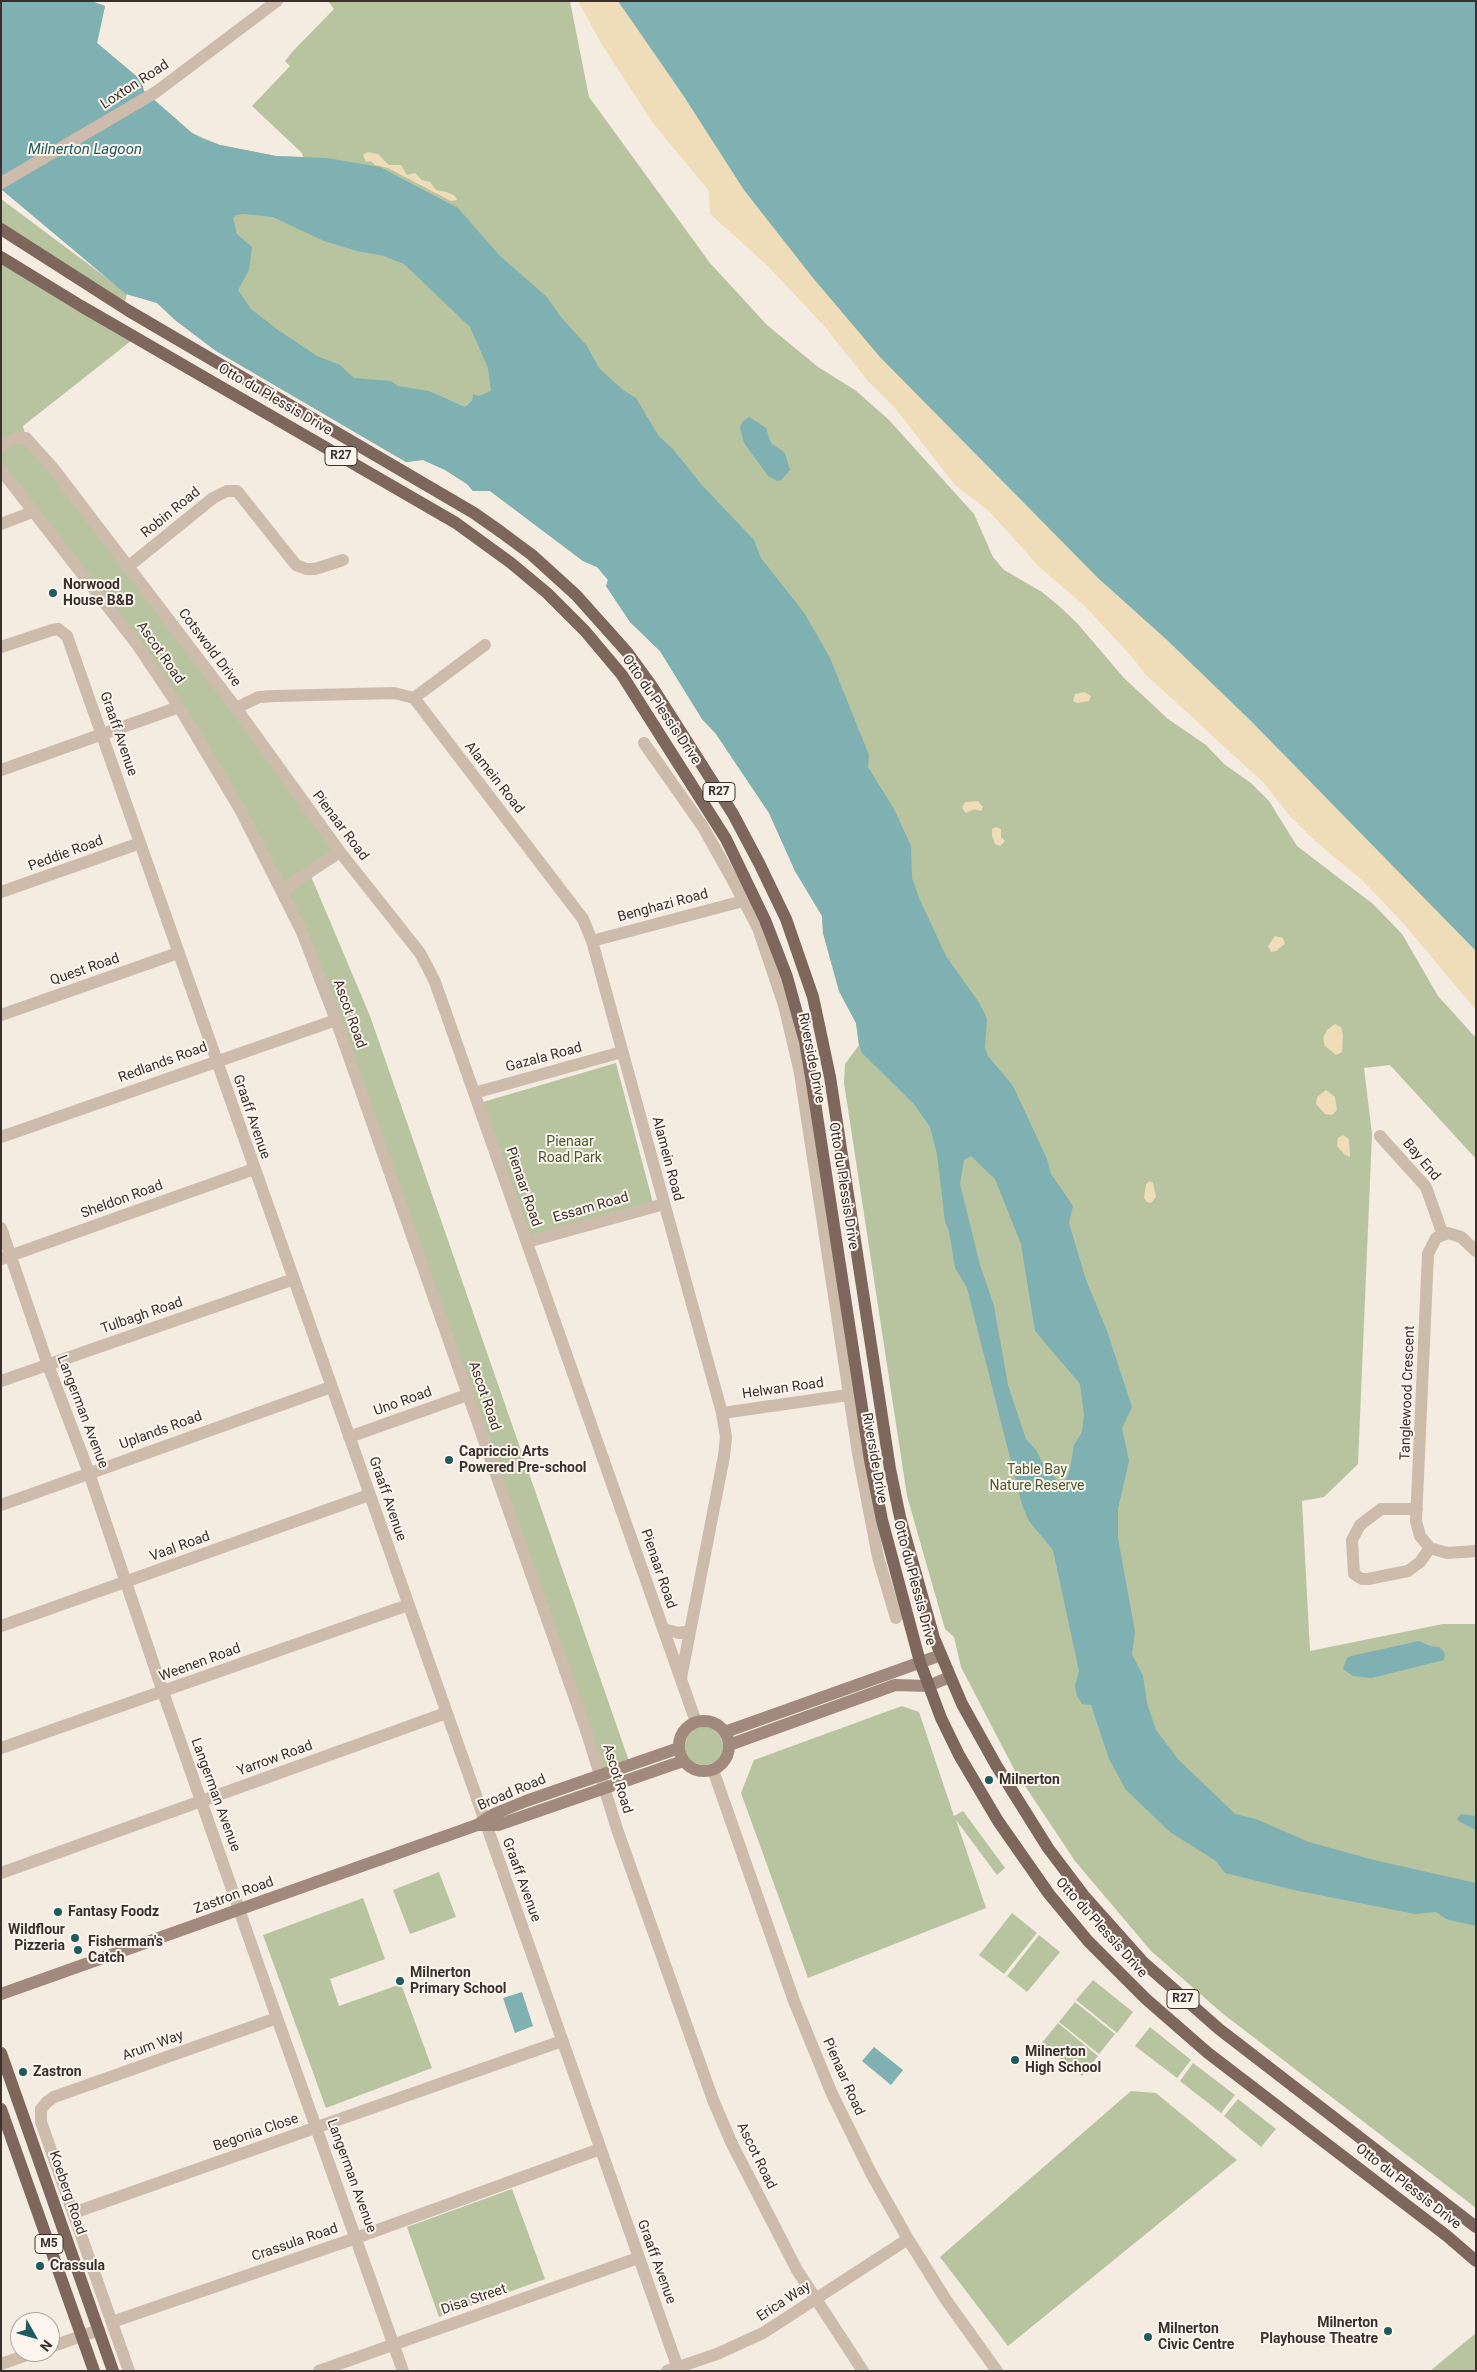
<!DOCTYPE html>
<html>
<head>
<meta charset="utf-8">
<style>
	body { margin:0 }
	#map { position:relative; width:1477px; height:2372px; overflow:hidden; background:#f4ebe1; font-family:Roboto,sans-serif }
	canvas { display:block }
	.frame { position:absolute; inset:0; border:2px solid #3b302b; pointer-events:none }
	.north { position:absolute; left:10px; top:2312px; width:50px; height:50px; box-sizing:border-box; background:#fbf5ee; border:1px solid #aea6a0; border-radius:50%; rotate:128deg; font-size:14px; font-weight:700; line-height:20px; text-align:center; color:#3b302b }
	.north::after { content:''; display:block; margin:auto; width:18px; height:22px; background:#1f5a5e; clip-path:polygon(50% 0,100% 100%,50% 72%,0 100%) }
</style>
</head>
<body>
<div id="map">
<canvas width="1477" height="2372"></canvas>
<div class="frame"></div>
<div class="north">N</div>
</div>
<script>
const ctx = document.querySelector('canvas').getContext('2d');
ctx.lineJoin = 'round';
function fill(path, color) { ctx.fillStyle = color; ctx.fill(path, 'evenodd'); }
const toPath = rows => new Path2D(rows.map(r => 'M' + r).join(''));
function strokePath(path, color, width, dash) { ctx.strokeStyle = color; ctx.lineWidth = width; ctx.lineCap = dash ? 'butt' : 'round'; ctx.setLineDash(dash || []); ctx.stroke(path); }
function write(font, color, halo, rows, align = 'center') {
  ctx.font = font + ' Roboto,sans-serif'; ctx.lineWidth = 4; ctx.setLineDash([]); ctx.textBaseline = 'middle'; ctx.strokeStyle = halo; ctx.fillStyle = color; for (const [text, x, y, turn = 0] of rows) {
    ctx.save(); ctx.translate(x, y); ctx.rotate((+turn || 0) * Math.PI / 180); ctx.textAlign = isNaN(turn) ? turn : align; if (halo) ctx.strokeText(text, 0, 0); ctx.fillText(text, 0, 0); ctx.restore();
  }
}
fill(toPath([
	[1,1,91,1,105,6,97,43,141,80,144,91,192,133,220,145,276,156,303,157,302,153,252,106,290,66,285,61,293,51,334,9,328,1,570,1,589,97,710,263,767,325,818,367,855,390,889,420,974,514,993,557,1004,570,1042,592,1059,606,1077,623,1124,678,1168,719,1206,745,1224,764,1251,783,1269,801,1297,846,1373,904,1402,934,1438,996,1476,1038,1476,1159,1390,1065,1364,1068,1372,1134,1358,1464,1324,1497,1302,1501,1310,1651,1443,1624,1476,1624,1476,2208,1222,2013,1151,1951,1075,1861,1015,1771,961,1667,954,1637,945,1629,907,1496,844,1083,845,1064,859,1045,856,1023,839,991,823,933,822,916,795,871,769,813,716,734,702,719,660,651,630,622,606,586,608,580,597,567,583,561,490,491,473,491,467,484,445,470,423,460,406,462,216,351,175,320,157,303,127,294,124,306,1,228,1,199,115,284,1,189],
	[1,257,136,337,23,426,26,438,340,852,310,874,370,1016,630,1764,601,1775,302,932,179,707,1,470],
	[616,1063,653,1203,531,1238,483,1102],
	[902,1706,919,1712,954,1816,963,1811,1005,1868,997,1875,956,1820,986,1908,808,1978,741,1793,754,1760],
	'685 1746a19 19 0 1 1 38 0a19 19 0 1 1-38 0Z',
	[439,1872,456,1917,410,1934,393,1890],
	[363,1898,385,1959,330,1979,339,2006,401,1984,432,2068,326,2108,263,1935],
	[1012,1913,1037,1933,1004,1974,979,1955],
	[1039,1935,1060,1952,1027,1992,1007,1976],
	[1093,1980,1133,2012,1117,2033,1076,2000],
	[1075,2002,1115,2034,1099,2054,1059,2022],
	[1058,2023,1098,2056,1082,2076,1041,2044],
	[1150,2027,1191,2060,1177,2078,1135,2046],
	[1193,2063,1235,2095,1221,2113,1180,2081],
	[1131,2091,1156,2093,1237,2160,1008,2346,940,2257],
	[1238,2099,1276,2129,1261,2147,1224,2116],
	[512,2189,545,2279,439,2317,407,2227],
	[1476,2333,1476,2371,1430,2371]
]), '#b8c4a0');
fill(toPath([
	[578,1,671,1,1476,851,1476,1010,1404,924,1362,880,1315,841,1289,815,1264,783,1145,674,1132,657,1084,605,1039,567,990,512,955,485,895,408,868,381,825,327,767,265,710,214,709,191,653,123,601,43],
	[368,152,378,154,389,165,401,165,407,175,415,173,422,180,430,182,436,190,447,192,455,196,457,200,451,201,388,168,375,165,371,161,366,162,363,155],
	[1085,692,1091,696,1089,701,1077,703,1073,701,1075,694],
	[978,801,983,807,981,811,974,809,966,813,962,808,965,802],
	[996,827,1001,829,1001,837,1005,841,1000,846,995,844,992,835,992,829],
	[1275,936,1283,938,1285,944,1276,951,1271,952,1268,946],
	[1335,1024,1341,1027,1343,1035,1342,1052,1336,1055,1325,1046,1323,1038,1327,1030],
	[1326,1090,1335,1097,1337,1110,1332,1115,1325,1114,1316,1104,1317,1097],
	[1343,1135,1349,1139,1350,1157,1345,1155,1337,1146,1338,1138],
	[1150,1181,1153,1183,1156,1197,1151,1203,1147,1202,1144,1198,1146,1184]
]), '#efdcb8');
fill(toPath([
	[1,1,91,1,105,6,97,43,141,80,144,91,192,133,203,139,220,145,276,156,327,158,380,167,458,208,499,255,547,297,560,316,587,346,599,368,623,390,636,398,658,435,673,449,701,484,754,540,761,558,805,614,830,658,869,755,868,767,894,809,911,846,912,878,920,900,946,956,980,1004,987,1019,985,1047,988,1056,1013,1086,1047,1159,1051,1174,1073,1206,1069,1223,1086,1280,1107,1331,1132,1407,1122,1428,1129,1461,1118,1509,1118,1538,1135,1632,1132,1654,1143,1676,1147,1703,1156,1730,1178,1759,1235,1814,1256,1819,1309,1842,1374,1860,1476,1883,1476,1926,1446,1919,1436,1912,1415,1914,1294,1890,1225,1873,1216,1861,1170,1832,1126,1790,1109,1759,1091,1705,1082,1704,1077,1696,1075,1686,1079,1671,1053,1550,1029,1521,1022,1505,967,1288,955,1268,949,1231,945,1222,937,1154,930,1127,913,1103,862,1053,859,1045,856,1023,839,991,823,933,822,916,795,871,769,813,716,734,702,719,660,651,630,622,606,586,608,580,597,567,583,561,490,491,473,491,467,484,445,470,423,460,406,462,216,351,175,320,157,303,126,294,1,189],
	[244,214,273,217,324,241,357,251,384,256,404,264,470,327,488,368,491,391,479,396,473,394,472,401,465,407,429,391,398,386,391,381,354,378,340,365,317,356,278,330,251,309,238,290,249,270,252,247,237,234,233,218,236,215],
	[971,1156,995,1179,1021,1244,1035,1331,1080,1384,1084,1415,1082,1432,1074,1445,1070,1469,1063,1487,1059,1485,1051,1471,1042,1462,1036,1450,1026,1439,1008,1385,994,1306,980,1265,960,1184,964,1160],
	[618,1,1476,1,1476,951,1251,721,1167,640,1098,578,880,357,813,278,744,190,683,95],
	[749,417,766,428,771,443,785,453,790,470,781,480,777,481,768,476,744,443,740,427,743,421],
	[1419,1641,1430,1646,1439,1647,1445,1653,1444,1660,1372,1678,1353,1676,1343,1669,1347,1658,1351,1656],
	[1461,1814,1476,1816,1476,1830,1460,1822,1457,1819],
	[522,1992,533,2026,515,2033,503,1998],
	[874,2047,903,2070,891,2085,862,2061]
]), '#7fb0b2');
strokePath(toPath([
	[1,183,156,92,277,1],
	[1,446,16,438,26,438,53,468,236,708,340,852,420,953,428,968,435,982,696,1722],
	[1,470,136,643,179,707,241,811,302,932,336,1020,585,1727,618,1832,713,2100,732,2144,797,2270,863,2371],
	[1,524,35,511],
	[129,566,213,498,227,491,237,491,296,565,306,569,315,569,343,560],
	[1,647,52,630,58,629,67,636,679,2371],
	[414,698,583,919,592,941,722,1413,726,1437,724,1456,681,1678],
	[236,708,259,697,275,696,394,693,414,698,485,645],
	[644,743,703,827,731,877,758,928,784,1005,800,1073,858,1453,878,1557,896,1618],
	[1,770,179,707],
	[282,890,340,852],
	[1,892,140,843],
	[592,941,743,901],
	[1,1015,178,953],
	[474,1093,622,1052],
	[1380,1136,1426,1187,1443,1235],
	[1,1137,336,1020],
	[1,1228,48,1365,89,1473,163,1692,277,2018,403,2371],
	[527,1242,664,1204],
	[1476,1251,1461,1237,1448,1233,1436,1238,1428,1254,1416,1521,1420,1536,1430,1548,1447,1553,1476,1551],
	[1,1259,254,1169],
	[1,1381,294,1279],
	[722,1413,848,1395],
	[349,1437,467,1395],
	[1,1505,331,1387],
	[1417,1509,1381,1509,1360,1525,1352,1540,1354,1574,1362,1579,1368,1579,1408,1571,1420,1562,1430,1548],
	[1,1626,369,1495],
	[663,1629,679,1633,690,1631],
	[1,1748,408,1605],
	[713,1770,794,2001,832,2094,872,2175,908,2239,946,2300,997,2371],
	[1,1873,446,1713],
	[73,2213,562,2041],
	[112,2322,356,2238,600,2149],
	[50,2347,99,2330],
	[1,2364,35,2352],
	[129,2371,41,2122,41,2109,47,2102,54,2097,277,2018],
	[319,2371,638,2258],
	[667,2371,717,2354,763,2333,908,2239]
]), '#cdbbac', 12);
strokePath(toPath([
	'679 1746a25 25 0 1 1 50 0a25 25 0 1 1-50 0Z',
	[725,1732,941,1655],
	[729,1745,895,1685,928,1686,950,1677],
	[477,1825,498,1825,683,1761],
	[1,1994,477,1825,494,1814,526,1801,679,1748]
]), '#a18a7d', 12);
strokePath(toPath([
	[1,229,129,311,474,513,501,532,532,555,576,595,627,652,651,685,733,814,759,863,786,919,813,997,830,1077,890,1469,900,1517,934,1638,962,1704,996,1765,1048,1848,1085,1897,1143,1962,1219,2029,1476,2227],
	[1,257,81,306,456,523,511,563,547,593,585,631,622,675,726,839,765,920,787,977,805,1042,812,1083,870,1460,882,1520,920,1662,941,1718,959,1755,998,1821,1049,1894,1088,1941,1146,1999,1208,2053,1447,2236,1476,2261],
	[1,2053,113,2371],
	[1,2109,94,2371]
]), '#7d675c', 12);
for (const [x, y, r, color] of [
	[53,593,5,"#1f5a5e"],
	[449,1460,5,"#1f5a5e"],
	[989,1780,5,"#1f5a5e"],
	[58,1912,5,"#1f5a5e"],
	[75,1938,5,"#1f5a5e"],
	[78,1950,5,"#1f5a5e"],
	[400,1981,5,"#1f5a5e"],
	[1015,2060,5,"#1f5a5e"],
	[23,2072,5,"#1f5a5e"],
	[40,2266,5,"#1f5a5e"],
	[1388,2331,5,"#1f5a5e"],
	[1148,2337,5,"#1f5a5e"]
]) { const dot = new Path2D(); dot.arc(x, y, r, 0, 2 * Math.PI); ctx.fillStyle = color; ctx.fill(dot); strokePath(dot, '#fbf5ee', 2); }
for (const [x, y, w] of [
	[341,456,32],
	[719,792,32],
	[1183,1999,32],
	[49,2244,28]
]) { const box = new Path2D(); box.roundRect(x - w / 2, y - 9.5, w, 19, 4); ctx.fillStyle = '#fbf5ee'; ctx.fill(box); strokePath(box, '#3b302b', 1); }
write('bold 12px', '#3b302b', null, [
	["R27",341,456],
	["R27",719,792],
	["R27",1183,1999],
	["M5",49,2244]
]);
write('14px', '#3b302b', '#fbf5ee', [
	["Loxton Road",135,85,-33],
	["Otto du Plessis Drive",275,400,30],
	["Robin Road",171,513,-39],
	["Cotswold Drive",209,648,53],
	["Ascot Road",160,653,55],
	["Otto du Plessis Drive",661,710,56],
	["Graaff Avenue",118,734,71],
	["Alamein Road",494,778,52],
	["Pienaar Road",340,826,53],
	["Peddie Road",66,854,-20],
	["Benghazi Road",663,906,-15],
	["Quest Road",85,970,-19],
	["Ascot Road",349,1014,70],
	["Gazala Road",544,1058,-15],
	["Riverside Drive",811,1058,79],
	["Redlands Road",163,1063,-20],
	["Graaff Avenue",251,1117,71],
	["Alamein Road",667,1159,75],
	["Bay End",1421,1160,50],
	["Otto du Plessis Drive",843,1186,81],
	["Pienaar Road",523,1187,71],
	["Sheldon Road",122,1200,-20],
	["Essam Road",591,1208,-16],
	["Tulbagh Road",142,1316,-19],
	["Helwan Road",783,1389,-8],
	["Tanglewood Crescent",1408,1393,-88],
	["Ascot Road",484,1396,71],
	["Uno Road",403,1402,-20],
	["Langerman Avenue",82,1412,69],
	["Uplands Road",161,1431,-20],
	["Riverside Drive",874,1458,80],
	["Graaff Avenue",387,1499,71],
	["Vaal Road",180,1547,-20],
	["Pienaar Road",658,1569,71],
	["Otto du Plessis Drive",914,1583,75],
	["Weenen Road",200,1663,-20],
	["Yarrow Road",275,1759,-20],
	["Ascot Road",617,1779,73],
	["Broad Road",512,1793,-23],
	["Langerman Avenue",215,1795,70],
	["Graaff Avenue",521,1880,70],
	["Zastron Road",234,1896,-20],
	["Otto du Plessis Drive",1101,1928,48],
	["Arum Way",153,2046,-20],
	["Pienaar Road",843,2077,66],
	["Begonia Close",256,2133,-19],
	["Ascot Road",756,2156,64],
	["Langerman Avenue",351,2176,70],
	["Otto du Plessis Drive",1408,2187,38],
	["Koeberg Road",67,2193,71],
	["Crassula Road",295,2243,-19],
	["Graaff Avenue",656,2262,70],
	["Disa Street",474,2300,-19],
	["Erica Way",784,2302,-33]
]);
write('bold 14px', '#3b302b', '#fbf5ee', [
	["Norwood",63,585],
	["House B&B",63,601],
	["Capriccio Arts",459,1452],
	["Powered Pre-school",459,1468],
	["Milnerton",999,1780],
	["Fantasy Foodz",68,1912],
	["Wildflour",65,1930,"right"],
	["Pizzeria",65,1946,"right"],
	["Fisherman's",88,1942],
	["Catch",88,1958],
	["Milnerton",410,1973],
	["Primary School",410,1989],
	["Milnerton",1025,2052],
	["High School",1025,2068],
	["Zastron",33,2072],
	["Crassula",50,2266],
	["Milnerton",1378,2323,"right"],
	["Playhouse Theatre",1378,2339,"right"],
	["Milnerton",1158,2329],
	["Civic Centre",1158,2345]
], 'left');
write('14px', '#4a5a2e', '#fbf5ee', [
	["Pienaar",570,1142],
	["Road Park",570,1158],
	["Table Bay",1037,1470],
	["Nature Reserve",1037,1486]
]);
write('italic 15px', '#1f5a5e', '#fbf5ee', [
	["Milnerton Lagoon",85,150]
]);
</script>
</body>
</html>
